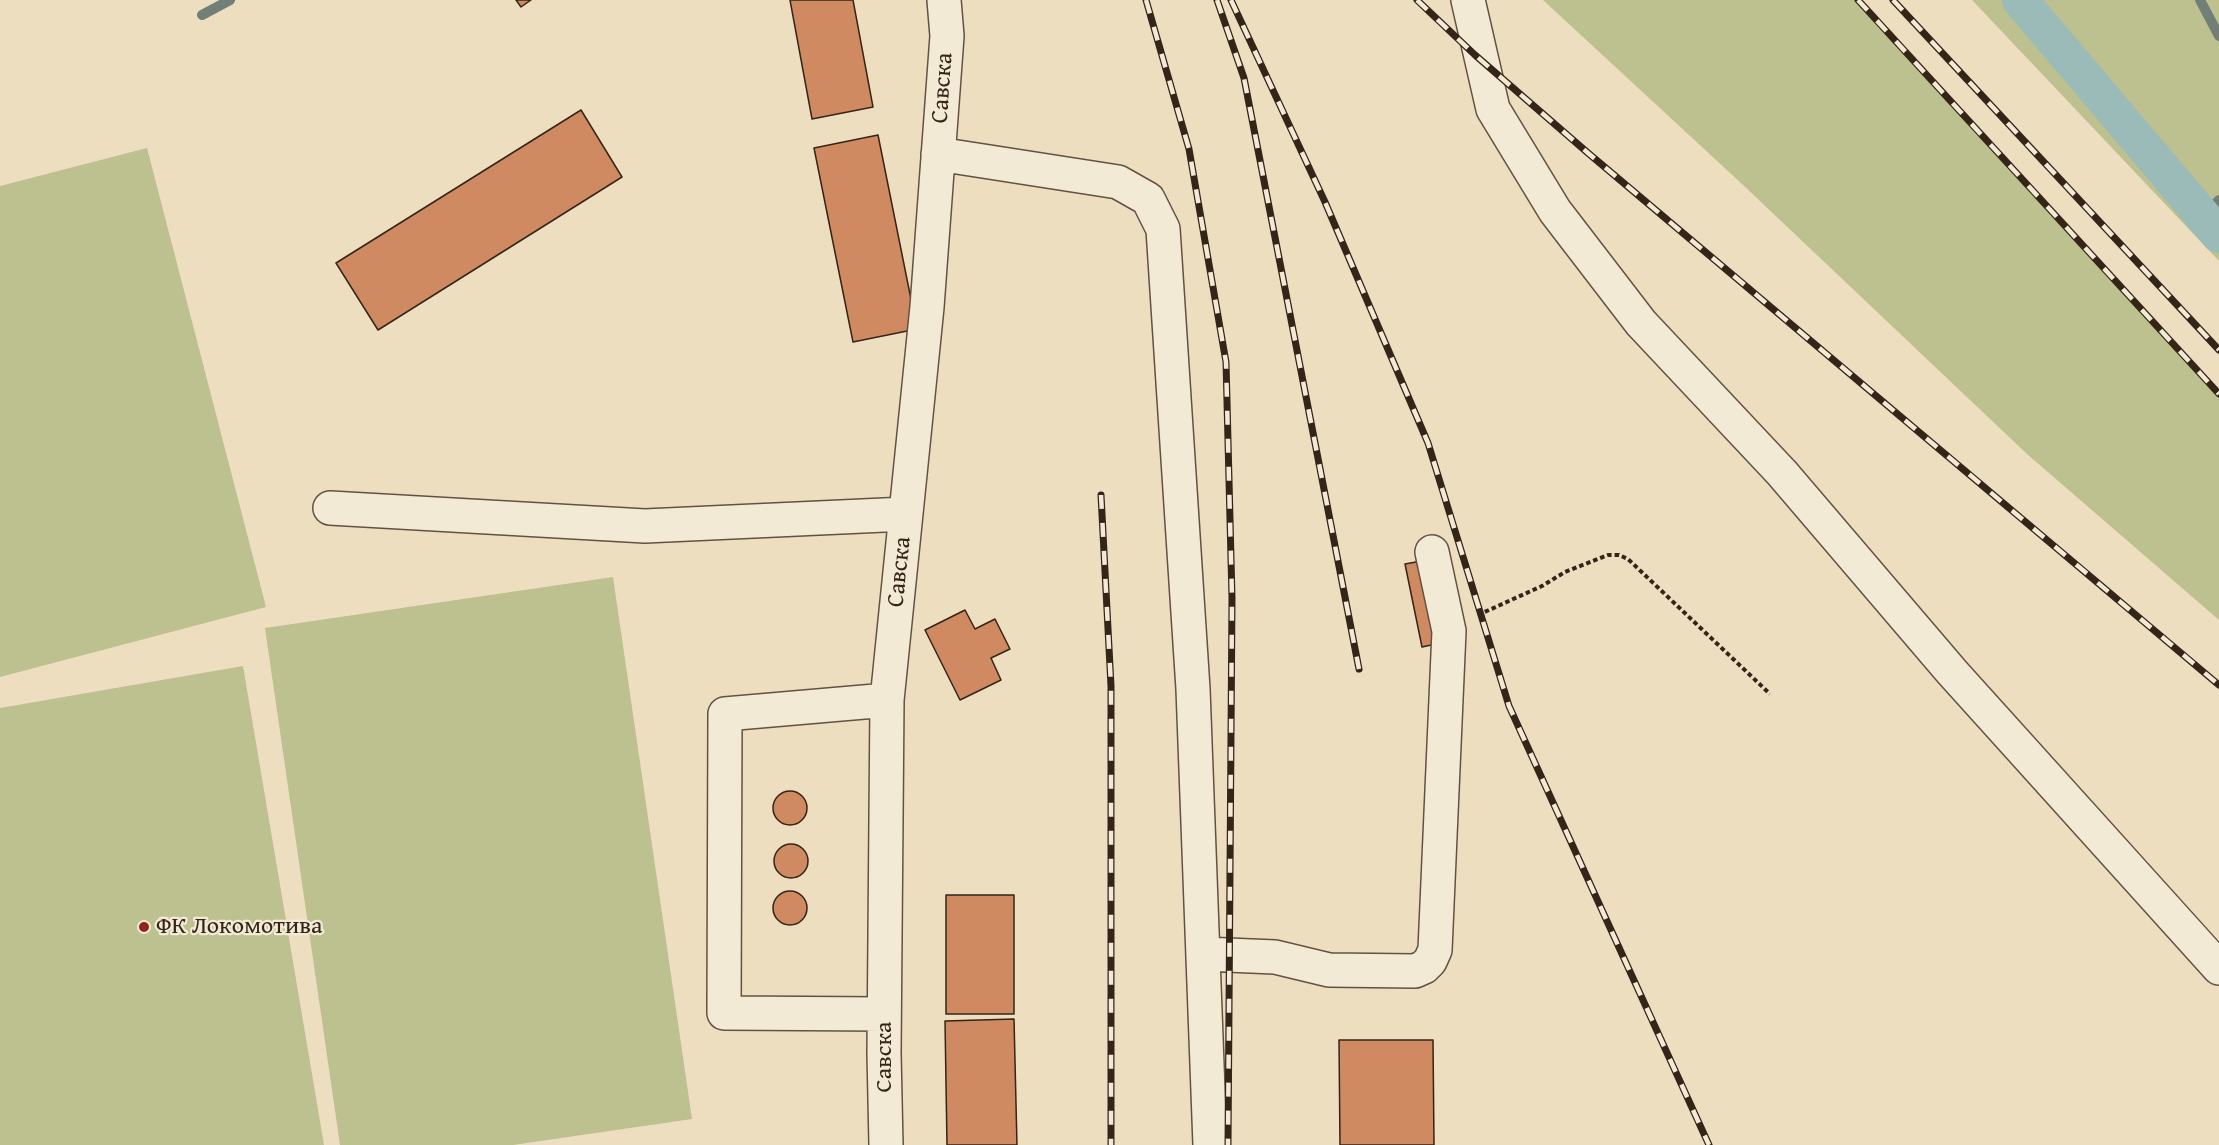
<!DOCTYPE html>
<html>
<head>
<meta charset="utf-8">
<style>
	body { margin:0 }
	canvas { display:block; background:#eddec0 }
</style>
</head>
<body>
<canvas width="2219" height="1145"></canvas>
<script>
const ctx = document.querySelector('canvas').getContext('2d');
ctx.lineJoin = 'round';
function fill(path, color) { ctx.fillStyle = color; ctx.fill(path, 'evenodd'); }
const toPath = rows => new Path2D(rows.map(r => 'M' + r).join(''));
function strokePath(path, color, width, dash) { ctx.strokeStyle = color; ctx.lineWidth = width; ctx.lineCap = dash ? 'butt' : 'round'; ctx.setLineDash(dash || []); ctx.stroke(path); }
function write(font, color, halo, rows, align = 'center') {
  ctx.font = font + ' "Gentium Book Plus",serif'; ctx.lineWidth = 4.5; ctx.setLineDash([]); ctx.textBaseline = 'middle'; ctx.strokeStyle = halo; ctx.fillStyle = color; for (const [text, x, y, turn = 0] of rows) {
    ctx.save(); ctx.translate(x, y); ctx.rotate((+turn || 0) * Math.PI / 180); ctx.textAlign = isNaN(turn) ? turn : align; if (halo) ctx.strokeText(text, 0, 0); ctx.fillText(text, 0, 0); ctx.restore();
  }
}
fill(toPath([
	[1543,0,1858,0,2219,394,2219,620,2027,454,1742,184],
	[1972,0,2219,0,2219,261],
	[147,148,266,607,0,677,0,186],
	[613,577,692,1119,513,1145,340,1145,265,628],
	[243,666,324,1145,0,1145,0,708]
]), '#bdc08f');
strokePath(toPath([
	[2200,0,2219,36],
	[202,15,230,0],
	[2203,217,2219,200]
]), '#727f78', 10);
strokePath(toPath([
	[2020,0,2219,235]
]), '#9abbb8', 36);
const building = toPath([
	[516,0,531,0,521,7,516,0],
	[790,0,853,0,873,107,812,119,790,0],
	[581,110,622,177,378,330,336,263,581,110],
	[878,135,917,329,853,342,814,148,878,135],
	[1427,560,1445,642,1422,647,1405,564,1427,560],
	[965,610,975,629,995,619,1010,649,991,658,1001,680,960,700,925,630,965,610],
	'773 808a17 17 0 1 1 34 0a17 17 0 1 1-34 0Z',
	'774 861a17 17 0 1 1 34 0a17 17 0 1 1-34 0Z',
	'773 908a17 17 0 1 1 34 0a17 17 0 1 1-34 0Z',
	[946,895,1014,895,1014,1014,946,1014,946,895],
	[1014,1019,1017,1145,947,1145,945,1021,1014,1019],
	[1339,1040,1433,1040,1434,1145,1340,1145,1339,1040]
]);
fill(building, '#cf8a61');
strokePath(building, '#352418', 1.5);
const minor = toPath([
	[1468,0,1493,109,1555,211,1641,323,1782,473,1952,672,2219,968],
	[938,154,1118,182,1148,199,1163,229,1193,689,1210,1145],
	[330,508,645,526,906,514],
	[1204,954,1275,957,1329,970,1415,971,1424,967,1430,961,1435,950,1449,631,1432,552],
	[884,1014,724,1013,725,714,887,700],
	[886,1145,884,1053,887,700,927,307,947,36,944,0]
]);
strokePath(minor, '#635242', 36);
strokePath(toPath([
	[1478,615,1542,586,1565,572,1608,555,1619,555,1628,559,1770,694]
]), '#352418', 4, [4.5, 3]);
strokePath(minor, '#f3ead6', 33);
const rail = toPath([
	[1146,0,1189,149,1226,362,1232,598,1228,1145],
	[1217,0,1244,78,1359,669],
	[1231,0,1325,202,1428,443,1509,706,1709,1145],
	[1417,0,1475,55,1588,153,2219,685],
	[1858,0,2219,394],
	[1893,0,2219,350],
	[1101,495,1111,686,1111,1145]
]);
strokePath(rail, '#352418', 7);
strokePath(rail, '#f3ead6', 4.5, [14]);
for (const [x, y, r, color] of [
	[144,927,6,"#8f2418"]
]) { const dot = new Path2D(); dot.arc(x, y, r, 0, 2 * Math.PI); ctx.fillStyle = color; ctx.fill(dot); strokePath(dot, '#f3ead6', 2); }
write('24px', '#352418', '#f3ead6', [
	["Савска",943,88,-86],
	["Савска",900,572,-84],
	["Савска",885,1057,-90]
]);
write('24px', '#352418', '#f3ead6', [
	["ФК Локомотива",156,927]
], 'left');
</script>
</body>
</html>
